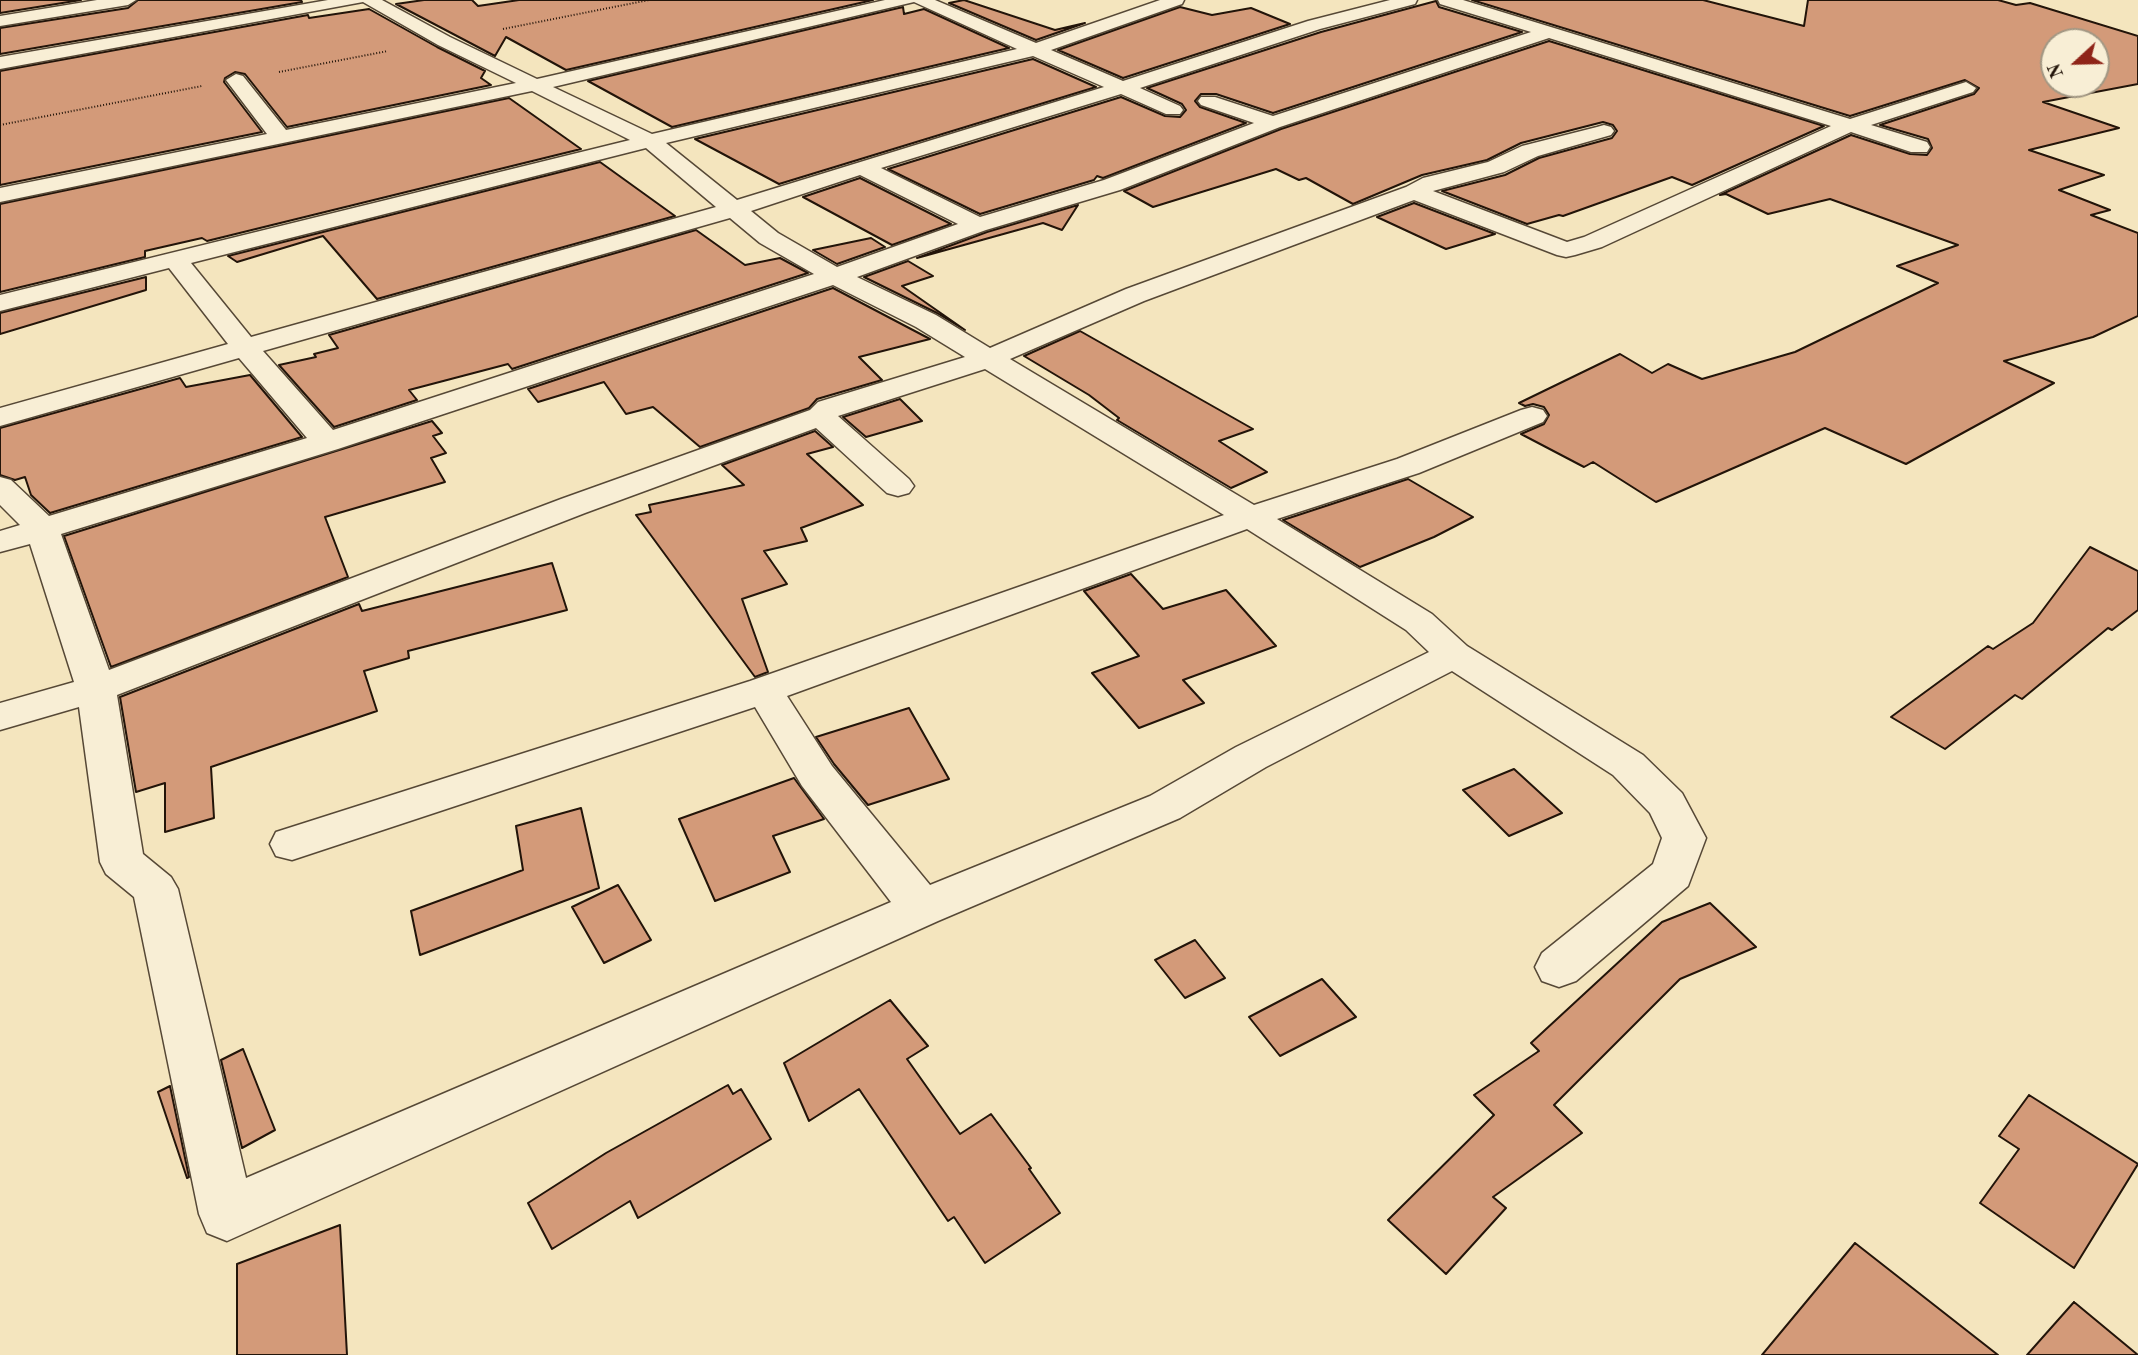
<!DOCTYPE html>
<html>
<head>
<meta charset="utf-8">
<style>
	body { margin:0 }
	#map { position:relative; width:2138px; height:1355px; overflow:hidden; background:#f4e5be; font-family:"Old Standard TT",serif }
	canvas { display:block }
	.north { position:absolute; left:2040px; top:28px; width:70px; height:70px; box-sizing:border-box; background:#f8eed5; border:2px solid #a29783; border-radius:50%; rotate:248deg; font-size:19px; font-weight:700; line-height:28px; text-align:center; color:#221409 }
	.north::after { content:''; display:block; margin:auto; width:24px; height:32px; background:#8f2418; clip-path:polygon(50% 0,100% 100%,50% 72%,0 100%) }
</style>
</head>
<body>
<div id="map">
<canvas width="2138" height="1355"></canvas>
<div class="north">N</div>
</div>
<script>
const ctx = document.querySelector('canvas').getContext('2d');
ctx.lineJoin = 'round';
function fill(path, color) { ctx.fillStyle = color; ctx.fill(path, 'evenodd'); }
const toPath = rows => new Path2D(rows.map(r => 'M' + r).join(''));
function strokePath(path, color, width, dash) { ctx.strokeStyle = color; ctx.lineWidth = width; ctx.lineCap = dash ? 'butt' : 'round'; ctx.setLineDash(dash || []); ctx.stroke(path); }
const building = toPath([
	[0,0,81,0,0,13,0,0],
	[138,0,301,0,302,2,0,54,0,28,128,8,138,0],
	[424,0,472,0,478,6,519,0,873,0,566,70,506,37,495,56,396,4,424,0],
	[964,0,1055,30,1085,23,1036,40,949,3,964,0],
	[1472,0,1703,0,1804,26,1808,0,1998,0,2016,5,2030,3,2138,36,2138,84,2043,102,2119,128,2029,150,2104,175,2059,190,2110,210,2091,215,2138,233,2138,316,2093,337,2004,361,2054,383,1906,464,1825,428,1656,502,1593,462,1584,467,1521,434,1544,424,1549,415,1544,407,1533,404,1525,406,1519,403,1620,354,1652,373,1668,364,1702,379,1795,352,1938,283,1897,266,1958,245,1830,199,1768,214,1726,194,1720,195,1851,135,1910,154,1927,155,1932,148,1928,139,1880,125,1974,94,1979,88,1965,80,1850,116,1472,0],
	[2054,42,2096,42,2096,84,2054,84,2054,42],
	[1436,1,1439,7,1522,32,1273,113,1216,94,1201,94,1195,101,1200,107,1246,123,1103,178,1097,176,1094,180,980,214,888,169,1121,97,1165,116,1180,117,1186,110,1182,104,1147,88,1321,32,1436,1],
	[903,7,904,14,924,9,1009,48,672,127,588,81,903,7],
	[1180,7,1212,15,1251,8,1290,24,1123,78,1058,50,1180,7],
	[369,9,437,47,485,71,481,78,491,85,287,127,245,74,235,72,225,78,224,82,262,132,0,185,0,71,308,15,309,18,369,9],
	[1549,41,1824,126,1692,185,1672,177,1563,216,1559,215,1527,224,1442,191,1505,175,1539,158,1612,138,1617,131,1613,125,1603,122,1521,143,1487,160,1422,175,1353,204,1306,178,1299,180,1276,169,1153,207,1124,191,1281,129,1549,41],
	[1033,59,1096,87,779,184,695,139,1033,59],
	[509,98,581,149,207,241,202,238,145,251,145,257,0,292,0,204,509,98],
	[600,162,675,216,377,299,323,236,237,262,228,256,600,162],
	[860,178,951,224,892,245,803,197,860,178],
	[1414,203,1495,234,1446,249,1377,217,1414,203],
	[1078,205,1062,230,1043,223,917,258,987,232,1078,205],
	[696,230,745,265,780,258,808,273,512,369,508,364,409,390,417,400,334,427,279,365,316,357,314,354,338,348,329,335,696,230],
	[871,238,885,247,837,264,813,250,871,238],
	[908,261,933,276,902,286,965,330,937,313,864,277,908,261],
	[146,277,146,290,0,334,0,313,146,277],
	[833,288,930,339,859,357,882,380,817,399,809,408,700,447,653,407,626,414,604,382,538,402,528,389,833,288],
	[1080,331,1253,429,1219,441,1267,472,1231,488,1117,420,1119,418,1089,395,1024,356,1080,331],
	[250,375,302,437,50,513,31,495,25,477,15,480,0,475,0,428,180,378,186,387,250,375],
	[900,399,922,421,866,437,843,417,900,399],
	[432,421,442,433,433,436,446,453,431,458,445,482,325,517,348,577,111,667,64,536,432,421],
	[815,431,833,447,807,454,863,505,801,528,807,541,764,551,787,584,742,599,768,672,755,677,636,515,651,512,649,505,744,485,722,465,815,431],
	[1408,479,1473,517,1434,537,1360,567,1283,520,1408,479],
	[2090,547,2138,571,2138,610,2112,630,2108,628,2022,699,2015,695,1945,749,1891,717,1988,646,1993,649,2033,623,2090,547],
	[552,563,567,610,408,651,409,658,364,671,377,711,211,767,214,818,165,832,165,783,136,792,120,697,359,604,362,611,552,563],
	[1131,574,1163,609,1226,590,1276,646,1183,680,1204,703,1139,728,1092,673,1139,656,1084,591,1131,574],
	[909,708,949,779,868,805,834,764,816,737,909,708],
	[1514,769,1562,813,1509,836,1463,790,1514,769],
	[794,778,824,819,773,836,790,872,715,901,679,819,794,778],
	[581,808,599,888,420,955,411,911,523,870,516,826,581,808],
	[618,885,651,940,604,963,572,907,618,885],
	[1710,903,1756,947,1680,979,1554,1105,1582,1133,1493,1197,1506,1208,1446,1274,1388,1220,1494,1115,1474,1095,1539,1051,1531,1043,1662,922,1710,903],
	[1195,940,1225,978,1185,998,1155,960,1195,940],
	[1322,979,1356,1017,1280,1056,1249,1017,1322,979],
	[890,1000,928,1046,907,1059,960,1134,991,1114,1031,1168,1029,1169,1060,1213,985,1263,954,1217,948,1221,859,1089,809,1121,784,1063,890,1000],
	[243,1049,275,1130,242,1148,221,1060,243,1049],
	[728,1085,733,1094,741,1089,771,1139,638,1218,630,1201,552,1249,528,1203,606,1153,728,1085],
	[170,1086,189,1177,187,1178,158,1092,170,1086],
	[2029,1095,2138,1164,2074,1268,1980,1203,2019,1149,1999,1136,2029,1095],
	[340,1225,347,1355,237,1355,237,1264,340,1225],
	[1855,1243,1998,1355,1762,1355,1855,1243],
	[2074,1302,2138,1355,2027,1355,2074,1302]
]);
fill(building, '#d39a79');
strokePath(building, '#221409', 2);
const minor = toPath([
	[97,0,136,0,128,5,0,26,0,16,97,0],
	[328,0,382,0,450,37,537,79,885,0,935,0,1036,43,1160,0,1184,0,1182,4,1051,50,1123,81,1308,21,1390,0,1417,0,1415,4,1320,29,1140,88,1180,106,1183,110,1180,114,1166,114,1121,94,881,168,980,217,1104,180,1254,123,1201,105,1198,101,1201,97,1215,97,1273,116,1531,32,1440,4,1438,0,1463,0,1850,119,1966,82,1976,88,1973,92,1871,125,1927,142,1930,147,1927,152,1911,152,1851,132,1602,247,1575,255,1566,257,1557,255,1414,200,1144,301,1010,359,1254,505,1397,459,1521,410,1532,407,1543,410,1547,416,1543,422,1419,473,1277,519,1432,614,1467,646,1643,755,1682,793,1706,838,1688,886,1576,981,1559,987,1542,981,1535,967,1542,953,1653,864,1662,838,1650,813,1613,775,1452,671,1266,767,1180,818,938,921,227,1241,207,1233,199,1214,134,897,106,874,100,862,79,707,0,730,0,703,74,682,30,544,0,552,0,531,20,525,0,505,0,477,11,480,49,516,307,438,239,358,0,426,0,408,228,344,169,268,0,311,0,295,630,140,532,91,0,202,0,188,267,134,226,80,236,74,243,76,286,130,516,83,438,45,363,2,0,69,0,57,328,0],
	[914,2,1017,49,652,134,553,87,914,2],
	[1549,38,1831,126,1584,237,1567,242,1433,191,1504,172,1538,156,1611,135,1614,131,1611,127,1604,125,1597,127,1522,146,1488,162,1423,178,1406,187,1126,289,990,348,936,315,857,277,986,230,1120,190,1280,127,1549,38],
	[1033,56,1104,87,737,200,666,143,1033,56],
	[646,148,716,207,251,337,191,263,646,148],
	[860,175,958,224,837,267,778,233,751,211,860,175],
	[730,218,760,243,814,274,333,430,263,351,730,218],
	[833,285,916,327,965,357,818,402,810,410,561,499,109,670,61,534,338,449,833,285],
	[985,369,1224,515,750,681,276,832,270,844,276,856,292,860,755,707,802,786,891,902,246,1178,178,889,171,877,143,854,117,695,585,513,816,428,887,493,898,496,909,493,914,486,909,479,838,416,985,369],
	[1247,529,1406,630,1429,652,1236,747,1150,796,930,885,832,766,787,696,1247,529]
]);
strokePath(minor, '#564836', 3);
strokePath(toPath([
	[503,29,649,0],
	[279,72,388,51],
	[0,125,202,86]
]), '#221409', 2, [1, 2]);
fill(minor, '#f8eed5');
</script>
</body>
</html>
